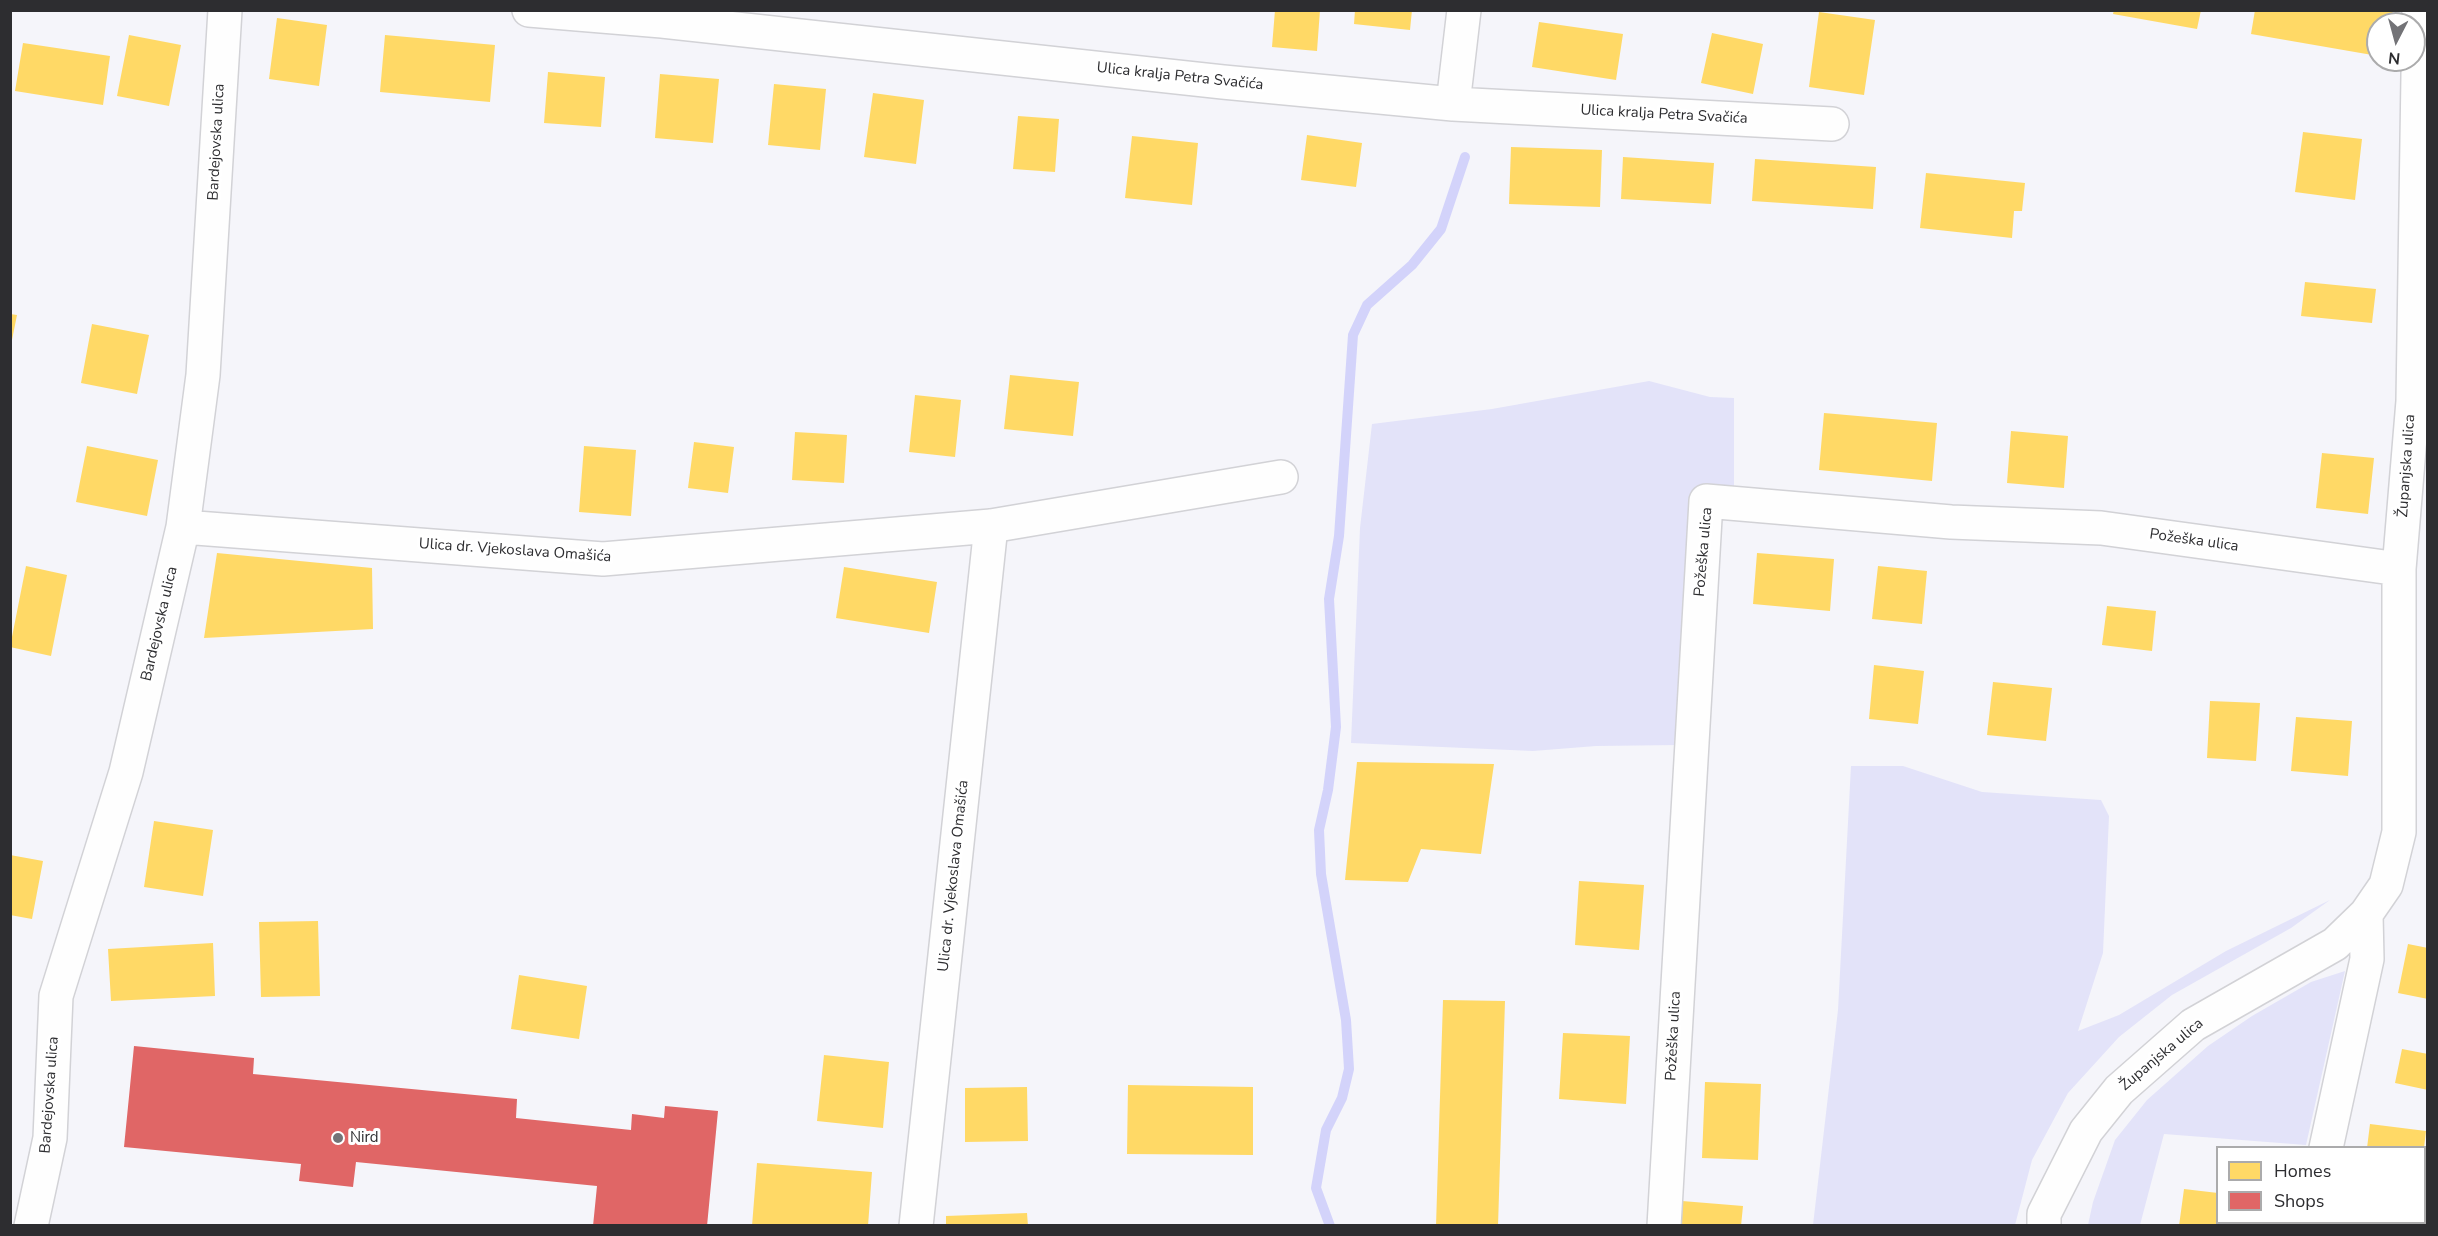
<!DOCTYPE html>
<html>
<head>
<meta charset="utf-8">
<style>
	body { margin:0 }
	#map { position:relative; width:2438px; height:1236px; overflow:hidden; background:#f5f5fa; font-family:"Nunito Sans",sans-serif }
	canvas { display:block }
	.frame { position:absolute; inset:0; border:12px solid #2d2d30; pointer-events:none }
	.legend { position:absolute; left:2216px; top:1146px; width:210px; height:78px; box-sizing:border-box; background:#fff; border:2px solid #ababac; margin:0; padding:8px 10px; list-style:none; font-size:18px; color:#2d2d30 }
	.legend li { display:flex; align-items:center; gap:12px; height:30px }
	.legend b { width:30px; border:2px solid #ababac }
	.north { position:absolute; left:2366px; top:12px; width:60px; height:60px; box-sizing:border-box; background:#fff; border:2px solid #ababac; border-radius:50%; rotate:186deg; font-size:16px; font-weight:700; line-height:24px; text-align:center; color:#2d2d30 }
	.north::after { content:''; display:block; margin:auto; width:21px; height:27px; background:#737377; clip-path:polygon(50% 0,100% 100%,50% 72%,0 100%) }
</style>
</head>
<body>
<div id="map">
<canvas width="2438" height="1236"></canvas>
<div class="frame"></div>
<ul class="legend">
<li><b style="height:16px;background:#ffd966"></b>Homes</li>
<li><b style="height:16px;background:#e06666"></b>Shops</li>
</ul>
<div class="north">N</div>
</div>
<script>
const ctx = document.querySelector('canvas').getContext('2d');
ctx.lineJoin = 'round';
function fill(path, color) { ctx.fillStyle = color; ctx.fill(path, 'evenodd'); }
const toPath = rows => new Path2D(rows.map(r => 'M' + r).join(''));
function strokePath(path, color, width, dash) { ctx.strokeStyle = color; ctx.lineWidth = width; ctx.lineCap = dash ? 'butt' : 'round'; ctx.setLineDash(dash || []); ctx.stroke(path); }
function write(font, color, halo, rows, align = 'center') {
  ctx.font = font + ' "Nunito Sans",sans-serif'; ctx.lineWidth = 6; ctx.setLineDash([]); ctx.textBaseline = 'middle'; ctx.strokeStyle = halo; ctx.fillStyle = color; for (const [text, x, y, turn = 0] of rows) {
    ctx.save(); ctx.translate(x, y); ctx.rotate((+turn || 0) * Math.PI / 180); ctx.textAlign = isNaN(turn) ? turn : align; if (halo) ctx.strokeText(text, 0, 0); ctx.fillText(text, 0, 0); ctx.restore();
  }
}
fill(toPath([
	[1649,381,1710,397,1734,398,1734,487,1692,500,1679,745,1596,746,1533,751,1351,743,1360,528,1372,424,1492,409],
	[1851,766,1903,766,1982,792,2101,800,2109,816,2103,953,2078,1031,2119,1015,2226,951,2330,900,2291,928,2172,995,2119,1037,2068,1093,2032,1160,2015,1225,1813,1225,1838,1010],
	[2345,971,2306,1145,2164,1134,2140,1225,2088,1225,2093,1202,2115,1140,2147,1100,2208,1046,2252,1016,2311,982]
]), '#e3e3f9');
fill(toPath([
	[1275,10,1320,10,1317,51,1272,47],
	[1355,10,1412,10,1410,30,1354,24],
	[2114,10,2201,10,2197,29,2113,14],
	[2255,10,2393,10,2391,24,2378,24,2378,56,2251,34],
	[1819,12,1875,20,1864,95,1809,87],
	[277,18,327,25,319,86,269,79],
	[1539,22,1623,34,1616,80,1532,67],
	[1712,33,1763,44,1753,94,1701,83],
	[129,35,181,45,169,106,117,96],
	[385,35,495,45,490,102,380,92],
	[23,43,110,56,103,105,15,91],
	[548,72,605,77,601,127,544,123],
	[660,74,719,79,713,143,655,138],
	[774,84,826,89,820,150,768,145],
	[873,93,924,100,916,164,864,157],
	[1018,116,1059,119,1055,172,1013,169],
	[2303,132,2362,139,2355,200,2295,192],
	[1307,135,1362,143,1356,187,1301,180],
	[1132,136,1198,143,1192,205,1125,198],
	[1511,147,1602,150,1600,207,1509,204],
	[1623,157,1714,163,1711,204,1621,199],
	[1755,159,1876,167,1873,209,1752,201],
	[1926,173,2025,183,2022,211,2014,211,2012,238,1920,228],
	[2305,282,2376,289,2372,323,2301,316],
	[10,314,17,315,12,340,10,340],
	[92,324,149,335,137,394,81,383],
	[1010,375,1079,382,1073,436,1004,429],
	[915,395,961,400,955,457,909,452],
	[1824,413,1937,423,1932,481,1819,470],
	[2011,431,2068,436,2064,488,2007,483],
	[795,432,847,435,844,483,792,480],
	[694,442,734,447,728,493,688,488],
	[87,446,158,460,147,516,76,502],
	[584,446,636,450,631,516,579,512],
	[2322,453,2374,458,2368,514,2316,508],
	[217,553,372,568,373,629,204,638],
	[1757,553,1834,559,1830,611,1753,604],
	[26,566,67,575,51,656,10,647],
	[1878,566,1927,571,1922,624,1872,619],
	[844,567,937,582,929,633,836,618],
	[2107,606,2156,611,2152,651,2102,645],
	[1874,665,1924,671,1918,724,1869,719],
	[1993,682,2052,688,2046,741,1987,735],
	[2210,701,2260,703,2256,761,2207,758],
	[2296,717,2352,721,2348,776,2291,771],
	[1357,762,1494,764,1481,854,1421,849,1408,882,1345,880],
	[154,821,213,830,203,896,144,887],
	[10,855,43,861,32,919,10,915],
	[1579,881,1644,885,1639,950,1575,945],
	[318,921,320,996,261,997,259,922],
	[213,943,215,996,111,1001,108,949],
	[2408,944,2428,948,2428,999,2398,993],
	[519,975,587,986,579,1039,511,1029],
	[1443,1000,1505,1001,1498,1226,1436,1226],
	[1563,1033,1630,1036,1626,1104,1559,1099],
	[2402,1049,2428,1054,2428,1090,2395,1083],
	[824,1055,889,1062,883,1128,817,1121],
	[1705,1082,1761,1084,1758,1160,1702,1158],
	[1128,1085,1253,1087,1253,1155,1127,1154],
	[1027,1087,1028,1141,965,1142,965,1088],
	[2370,1124,2426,1131,2424,1148,2367,1148],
	[757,1163,872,1172,868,1226,752,1226],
	[2184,1189,2218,1193,2218,1222,2240,1222,2240,1226,2179,1226],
	[1682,1201,1743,1206,1741,1226,1680,1226],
	[1027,1213,1028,1226,946,1226,946,1216]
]), '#ffd966');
fill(toPath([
	[134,1046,254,1058,253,1074,517,1099,516,1118,631,1130,632,1114,664,1118,665,1106,718,1111,707,1226,593,1226,597,1186,356,1162,353,1187,299,1181,301,1164,124,1147]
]), '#e06666');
strokePath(toPath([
	[1330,1226,1316,1188,1326,1130,1342,1098,1349,1069,1346,1020,1321,874,1319,830,1328,790,1336,727,1329,599,1339,536,1353,335,1367,305,1412,265,1441,229,1465,157]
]), '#d3d3fa', 10);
const minor = toPath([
	[529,10,662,21,1223,82,1453,104,1832,124],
	[1453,104,1464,10],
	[183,527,603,559,991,526,1281,477],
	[2326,1148,2367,959,2366,914],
	[31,1226,50,1138,56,996,126,772,183,527,203,375,225,10],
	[916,1226,991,526],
	[1664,1226,1706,501,1951,522,2101,528,2399,569],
	[2044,1226,2044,1214,2086,1131,2119,1090,2193,1025,2335,944,2366,914,2386,885,2399,832,2399,569,2413,401,2419,10],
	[2306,1226,2308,1222]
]);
strokePath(minor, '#d2d2d6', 36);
strokePath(minor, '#fefefe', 33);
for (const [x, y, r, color] of [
	[338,1138,6,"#737377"]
]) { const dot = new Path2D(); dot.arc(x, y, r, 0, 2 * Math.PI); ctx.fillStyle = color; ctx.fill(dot); strokePath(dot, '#fff', 2); }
write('15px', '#2d2d30', '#fff', [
	["Ulica kralja Petra Svačića",1180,77,6],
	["Ulica kralja Petra Svačića",1664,115,3],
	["Bardejovska ulica",217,142,-87],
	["Županjska ulica",2407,466,-86],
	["Požeška ulica",2194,541,8],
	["Ulica dr. Vjekoslava Omašića",515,551,4],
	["Požeška ulica",1704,552,-85],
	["Bardejovska ulica",160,624,-77],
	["Ulica dr. Vjekoslava Omašića",954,876,-84],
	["Požeška ulica",1674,1036,-87],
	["Županjska ulica",2162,1055,-40],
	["Bardejovska ulica",50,1095,-86]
]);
write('15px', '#2d2d30', '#fff', [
	["Nird",350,1138]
], 'left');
</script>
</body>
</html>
